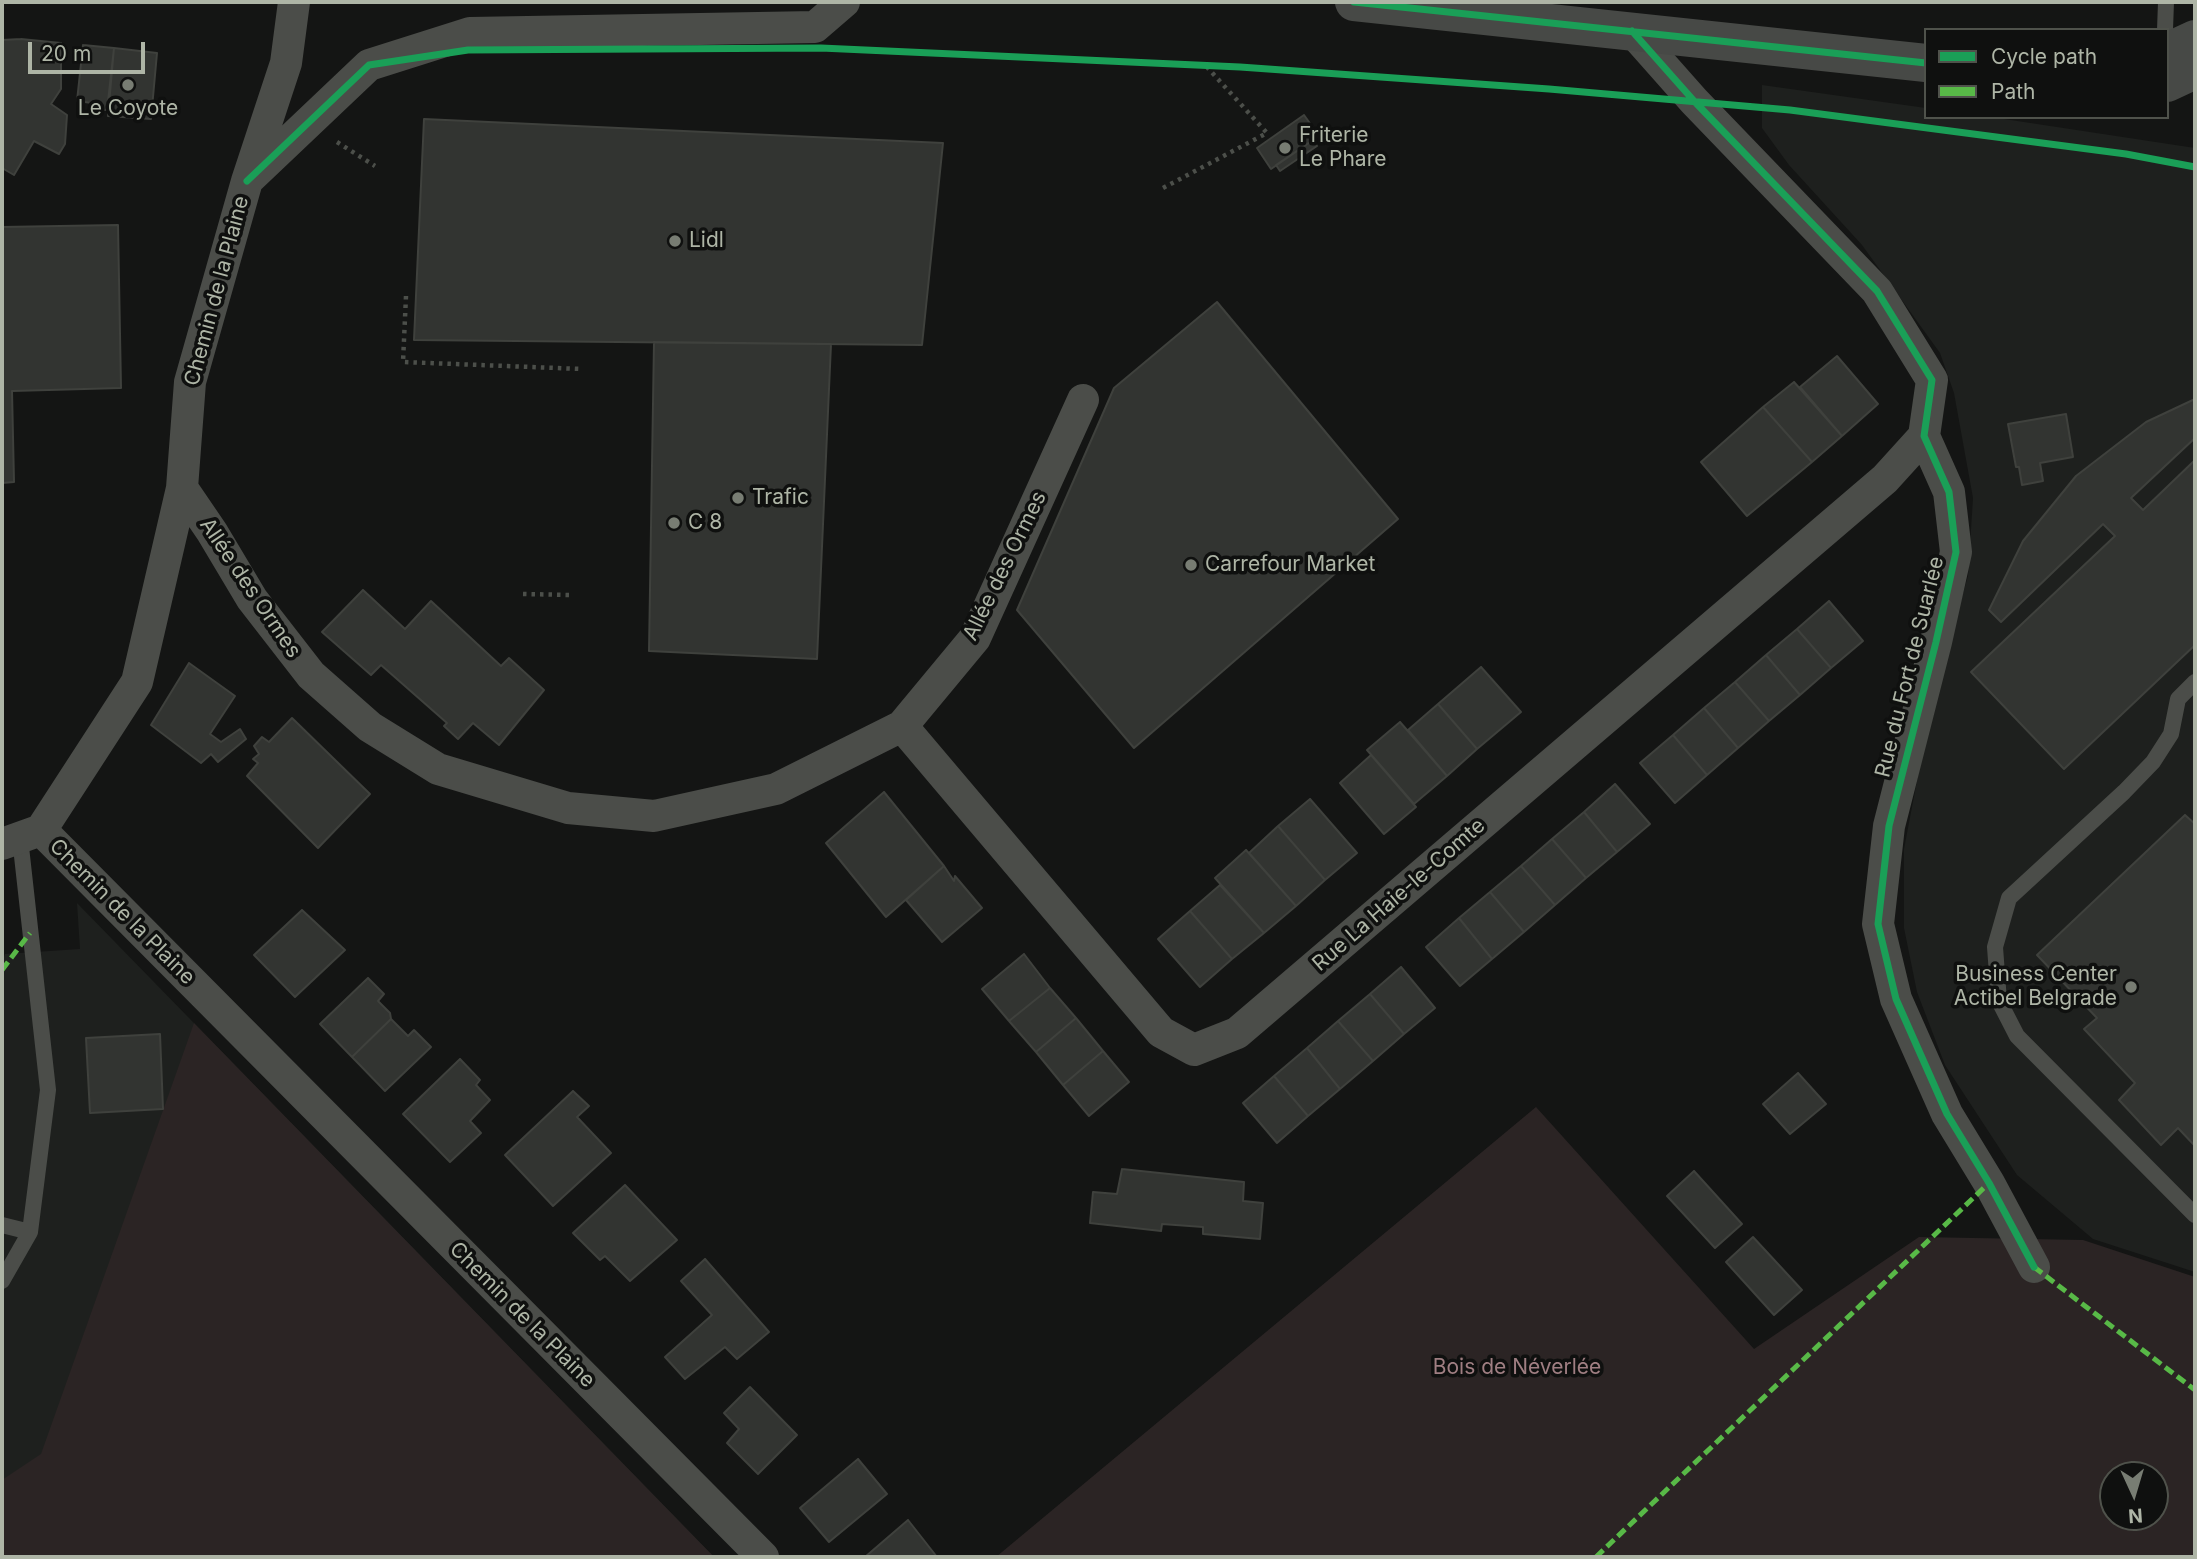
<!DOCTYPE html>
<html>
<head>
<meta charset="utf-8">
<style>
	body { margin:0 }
	#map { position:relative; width:2197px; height:1559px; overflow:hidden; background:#141514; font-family:Inter,sans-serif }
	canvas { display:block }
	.frame { position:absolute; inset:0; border:4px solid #aeb5a6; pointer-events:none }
	.legend { position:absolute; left:1924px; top:28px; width:245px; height:91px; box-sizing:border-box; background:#0f100f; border:2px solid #4f524b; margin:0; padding:9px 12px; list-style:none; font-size:21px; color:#aeb5a6 }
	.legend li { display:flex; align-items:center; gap:14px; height:35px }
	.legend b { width:35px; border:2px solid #4f524b }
	.north { position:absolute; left:2099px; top:1461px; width:70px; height:70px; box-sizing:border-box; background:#0f100f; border:2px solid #4f524b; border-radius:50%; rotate:176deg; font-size:19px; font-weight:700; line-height:28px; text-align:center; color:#aeb5a6 }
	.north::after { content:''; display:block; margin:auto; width:24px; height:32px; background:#787d73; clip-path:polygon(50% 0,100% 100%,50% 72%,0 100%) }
	.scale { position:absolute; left:28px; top:42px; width:117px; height:32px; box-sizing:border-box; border:4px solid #aeb5a6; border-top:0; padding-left:9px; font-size:21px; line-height:24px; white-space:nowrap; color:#aeb5a6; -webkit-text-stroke:5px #0f100f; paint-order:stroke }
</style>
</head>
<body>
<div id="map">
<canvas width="2197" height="1559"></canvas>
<div class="frame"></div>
<ul class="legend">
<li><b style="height:9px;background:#1a9f57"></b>Cycle path</li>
<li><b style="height:9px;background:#58b947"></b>Path</li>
</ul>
<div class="north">N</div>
<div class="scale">20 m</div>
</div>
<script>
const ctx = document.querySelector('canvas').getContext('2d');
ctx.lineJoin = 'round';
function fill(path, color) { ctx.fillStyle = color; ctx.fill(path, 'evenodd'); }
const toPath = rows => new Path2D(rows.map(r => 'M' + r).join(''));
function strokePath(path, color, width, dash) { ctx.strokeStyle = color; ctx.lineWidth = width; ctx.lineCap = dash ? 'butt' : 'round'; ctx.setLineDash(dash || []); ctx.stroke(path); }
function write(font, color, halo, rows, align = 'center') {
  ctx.font = font + ' Inter,sans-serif'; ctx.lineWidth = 7; ctx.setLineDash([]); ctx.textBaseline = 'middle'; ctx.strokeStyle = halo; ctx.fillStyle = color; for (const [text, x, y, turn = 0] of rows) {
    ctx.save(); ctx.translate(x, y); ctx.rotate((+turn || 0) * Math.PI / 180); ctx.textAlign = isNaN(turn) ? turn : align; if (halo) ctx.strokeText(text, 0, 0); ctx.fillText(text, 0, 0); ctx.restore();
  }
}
fill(toPath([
	[1762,85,1926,108,1926,117,1991,117,2195,148,2195,1272,2093,1239,2017,1175,1945,1065,1917,992,1904,928,1904,849,1933,697,1968,576,1973,498,1954,393,1940,353,1862,245,1789,165,1762,128],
	[77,903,714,1557,2,1557,2,963,5,954,80,949]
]), '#1e201e');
fill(toPath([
	[194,1023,714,1557,2,1557,2,1480,41,1454],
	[1536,1107,1754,1349,1919,1237,2083,1240,2195,1277,2195,1557,996,1557],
	[2113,1475,2155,1475,2155,1517,2113,1517]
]), '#2b2424');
const building = toPath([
	[21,39,61,43,61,89,51,104,67,115,65,144,59,154,34,141,14,175,2,168,2,40,21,39],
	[83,45,114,48,107,110,93,109,92,103,77,101,83,45],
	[114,48,157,53,151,119,108,116,114,48],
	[1304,115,1319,136,1271,169,1257,148,1304,115],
	[424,119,943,143,922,345,414,340,424,119],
	[1313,140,1317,146,1280,171,1276,165,1313,140],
	[118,225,121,388,12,391,14,482,2,483,2,227,118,225],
	[1217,302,1398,519,1134,748,1017,610,1114,388,1217,302],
	[654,342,831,344,817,659,649,651,654,342],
	[1837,356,1878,404,1842,436,1800,387,1837,356],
	[1794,382,1842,436,1812,462,1763,407,1794,382],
	[2195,399,2195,438,2131,498,2143,510,2195,460,2195,645,2064,769,1971,672,2115,536,2103,524,2001,622,1989,610,2023,541,2076,476,2146,422,2195,399],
	[1763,407,1812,462,1747,516,1701,462,1763,407],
	[2066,414,2073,457,2040,463,2043,481,2022,485,2019,467,2016,467,2008,424,2066,414],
	[363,590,405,629,431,601,501,666,509,658,544,690,499,745,473,723,458,739,444,726,447,723,381,665,371,675,322,632,363,590],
	[1829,601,1863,641,1831,668,1797,629,1829,601],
	[1797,629,1831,668,1800,695,1766,655,1797,629],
	[1766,655,1800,695,1769,721,1735,682,1766,655],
	[189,663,235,696,210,734,221,742,240,729,246,739,218,762,211,754,201,763,151,725,189,663],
	[1481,667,1521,712,1477,749,1438,704,1481,667],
	[1735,682,1769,721,1738,748,1704,708,1735,682],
	[1438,704,1477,749,1447,776,1408,730,1438,704],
	[1704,708,1738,748,1707,775,1673,735,1704,708],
	[292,718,370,794,318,848,247,776,258,763,253,759,259,754,254,746,262,737,269,742,292,718],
	[1400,722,1447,776,1414,804,1367,750,1400,722],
	[1673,735,1707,775,1675,803,1640,763,1673,735],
	[1371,755,1416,807,1384,834,1340,783,1371,755],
	[1615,784,1650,824,1617,852,1584,812,1615,784],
	[884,792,944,866,886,917,826,843,884,792],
	[1310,799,1357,853,1325,880,1278,826,1310,799],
	[1584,812,1617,852,1586,878,1552,839,1584,812],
	[2185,815,2195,824,2195,1146,2178,1128,2161,1145,2119,1100,2135,1083,2084,1029,2097,1018,2037,955,2185,815],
	[1278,826,1325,880,1296,906,1249,853,1278,826],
	[1552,839,1586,878,1555,905,1521,866,1552,839],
	[1246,850,1296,906,1264,933,1215,878,1246,850],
	[944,866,954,881,955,876,982,908,942,942,906,900,944,866],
	[1521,866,1555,905,1524,932,1490,892,1521,866],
	[1220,885,1264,933,1232,959,1190,911,1220,885],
	[1490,892,1524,932,1492,959,1459,918,1490,892],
	[302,910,345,950,295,997,254,955,302,910],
	[1190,911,1232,959,1200,987,1158,939,1190,911],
	[1459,918,1492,959,1460,986,1426,947,1459,918],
	[1024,954,1050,988,1009,1021,982,989,1024,954],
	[1401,967,1435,1008,1404,1034,1370,994,1401,967],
	[368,978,384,994,378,1001,390,1013,391,1019,352,1057,320,1024,368,978],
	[1050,988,1076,1018,1036,1052,1009,1021,1050,988],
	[1370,994,1404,1034,1373,1061,1338,1021,1370,994],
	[1076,1018,1103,1051,1063,1085,1036,1052,1076,1018],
	[391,1019,408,1036,414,1030,431,1047,385,1091,352,1057,391,1019],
	[1338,1021,1373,1061,1340,1089,1307,1048,1338,1021],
	[160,1034,163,1109,90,1113,86,1038,160,1034],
	[1307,1048,1340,1089,1308,1116,1274,1076,1307,1048],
	[1103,1051,1129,1082,1089,1116,1063,1085,1103,1051],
	[460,1059,480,1080,476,1085,490,1100,470,1121,481,1133,450,1162,403,1114,460,1059],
	[1798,1073,1826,1104,1790,1134,1763,1104,1798,1073],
	[1274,1076,1308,1116,1277,1143,1243,1103,1274,1076],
	[573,1091,589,1106,577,1117,611,1153,553,1206,505,1155,573,1091],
	[1122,1169,1244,1182,1243,1201,1263,1203,1260,1239,1203,1234,1203,1227,1162,1224,1161,1231,1090,1223,1093,1192,1117,1194,1122,1169],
	[1694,1171,1742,1224,1715,1248,1667,1196,1694,1171],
	[625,1185,677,1240,630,1281,605,1256,600,1260,573,1233,625,1185],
	[1753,1237,1802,1290,1774,1315,1726,1262,1753,1237],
	[705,1259,769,1332,737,1359,725,1347,685,1379,665,1357,712,1315,681,1281,705,1259],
	[750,1387,797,1435,758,1474,727,1443,739,1429,724,1413,750,1387],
	[858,1459,887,1494,829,1542,800,1508,858,1459],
	[908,1520,937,1557,865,1557,908,1520]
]);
fill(building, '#323431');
strokePath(building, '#3f413d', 2);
strokePath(toPath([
	[337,142,375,166],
	[1163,188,1267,133,1206,66],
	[406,296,403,362,582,369],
	[523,594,570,595]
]), '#4c4f4a', 4.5, [3.5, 5]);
strokePath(toPath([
	[2165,30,2166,2],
	[2195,682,2178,699,2171,734,2153,762,2124,792,2009,898,1995,947,1999,1001,2017,1036,2195,1215],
	[2,1225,30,1232],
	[2,1281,30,1232,48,1090,20,838]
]), '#4b4d49', 16);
strokePath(toPath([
	[1632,31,1694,101,1877,291,1932,380,1924,436,1949,492,1956,552,1936,642,1889,826,1878,924,1896,999,1947,1114,1989,1183,2034,1267],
	[251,177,369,65,470,33,815,27,844,2],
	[182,488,212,532,252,599,311,675,370,727,438,769,568,808,654,816,776,789,902,726,975,638,1083,400],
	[902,726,1161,1032,1194,1050,1237,1033,1885,479,1924,436],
	[41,830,763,1557],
	[41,830,137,682,182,488,190,382,247,181,286,63,294,2],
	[2,844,41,830]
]), '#4b4d49', 32);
strokePath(toPath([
	[1354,2,1926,63],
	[2167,52,2195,39],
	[2167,83,2195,70]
]), '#474946', 38);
strokePath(toPath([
	[2,970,30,933],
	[2034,1267,2195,1390],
	[1596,1557,1989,1183]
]), '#58b947', 5, [10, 5]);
strokePath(toPath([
	[1354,2,1926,63],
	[1632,31,1694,101,1877,291,1932,380,1924,436,1949,492,1956,552,1936,642,1889,826,1878,924,1896,999,1947,1114,1989,1183,2034,1267],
	[247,181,369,65,468,50,821,48,1240,67,1549,89,1790,110,2126,154,2195,167]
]), '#1a9f57', 7);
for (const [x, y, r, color] of [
	[128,85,7,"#787d73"],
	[1285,148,7,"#787d73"],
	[675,241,7,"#787d73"],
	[738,498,7,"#787d73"],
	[674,523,7,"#787d73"],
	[1191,565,7,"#787d73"],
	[2131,987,7,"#787d73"]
]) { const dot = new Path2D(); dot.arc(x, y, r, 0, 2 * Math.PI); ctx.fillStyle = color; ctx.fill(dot); strokePath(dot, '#0f100f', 2.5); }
write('21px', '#aeb5a6', '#0f100f', [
	["Le Coyote",128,109,"center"],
	["Friterie",1299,136],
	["Le Phare",1299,160],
	["Lidl",689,241],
	["Trafic",752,498],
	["C 8",688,523],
	["Carrefour Market",1205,565],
	["Business Center",2117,975,"right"],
	["Actibel Belgrade",2117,999,"right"]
], 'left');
write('21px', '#aeb5a6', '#0f100f', [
	["Chemin de la Plaine",217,291,-75],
	["Allée des Ormes",1005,566,-64],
	["Allée des Ormes",250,588,56],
	["Rue du Fort de Suarlée",1910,667,-76],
	["Rue La Haie-le-Comte",1399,895,-41],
	["Chemin de la Plaine",122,912,45],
	["Chemin de la Plaine",522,1315,45]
]);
write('21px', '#9f7e82', '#0f100f', [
	["Bois de Néverlée",1517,1368]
]);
</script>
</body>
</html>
